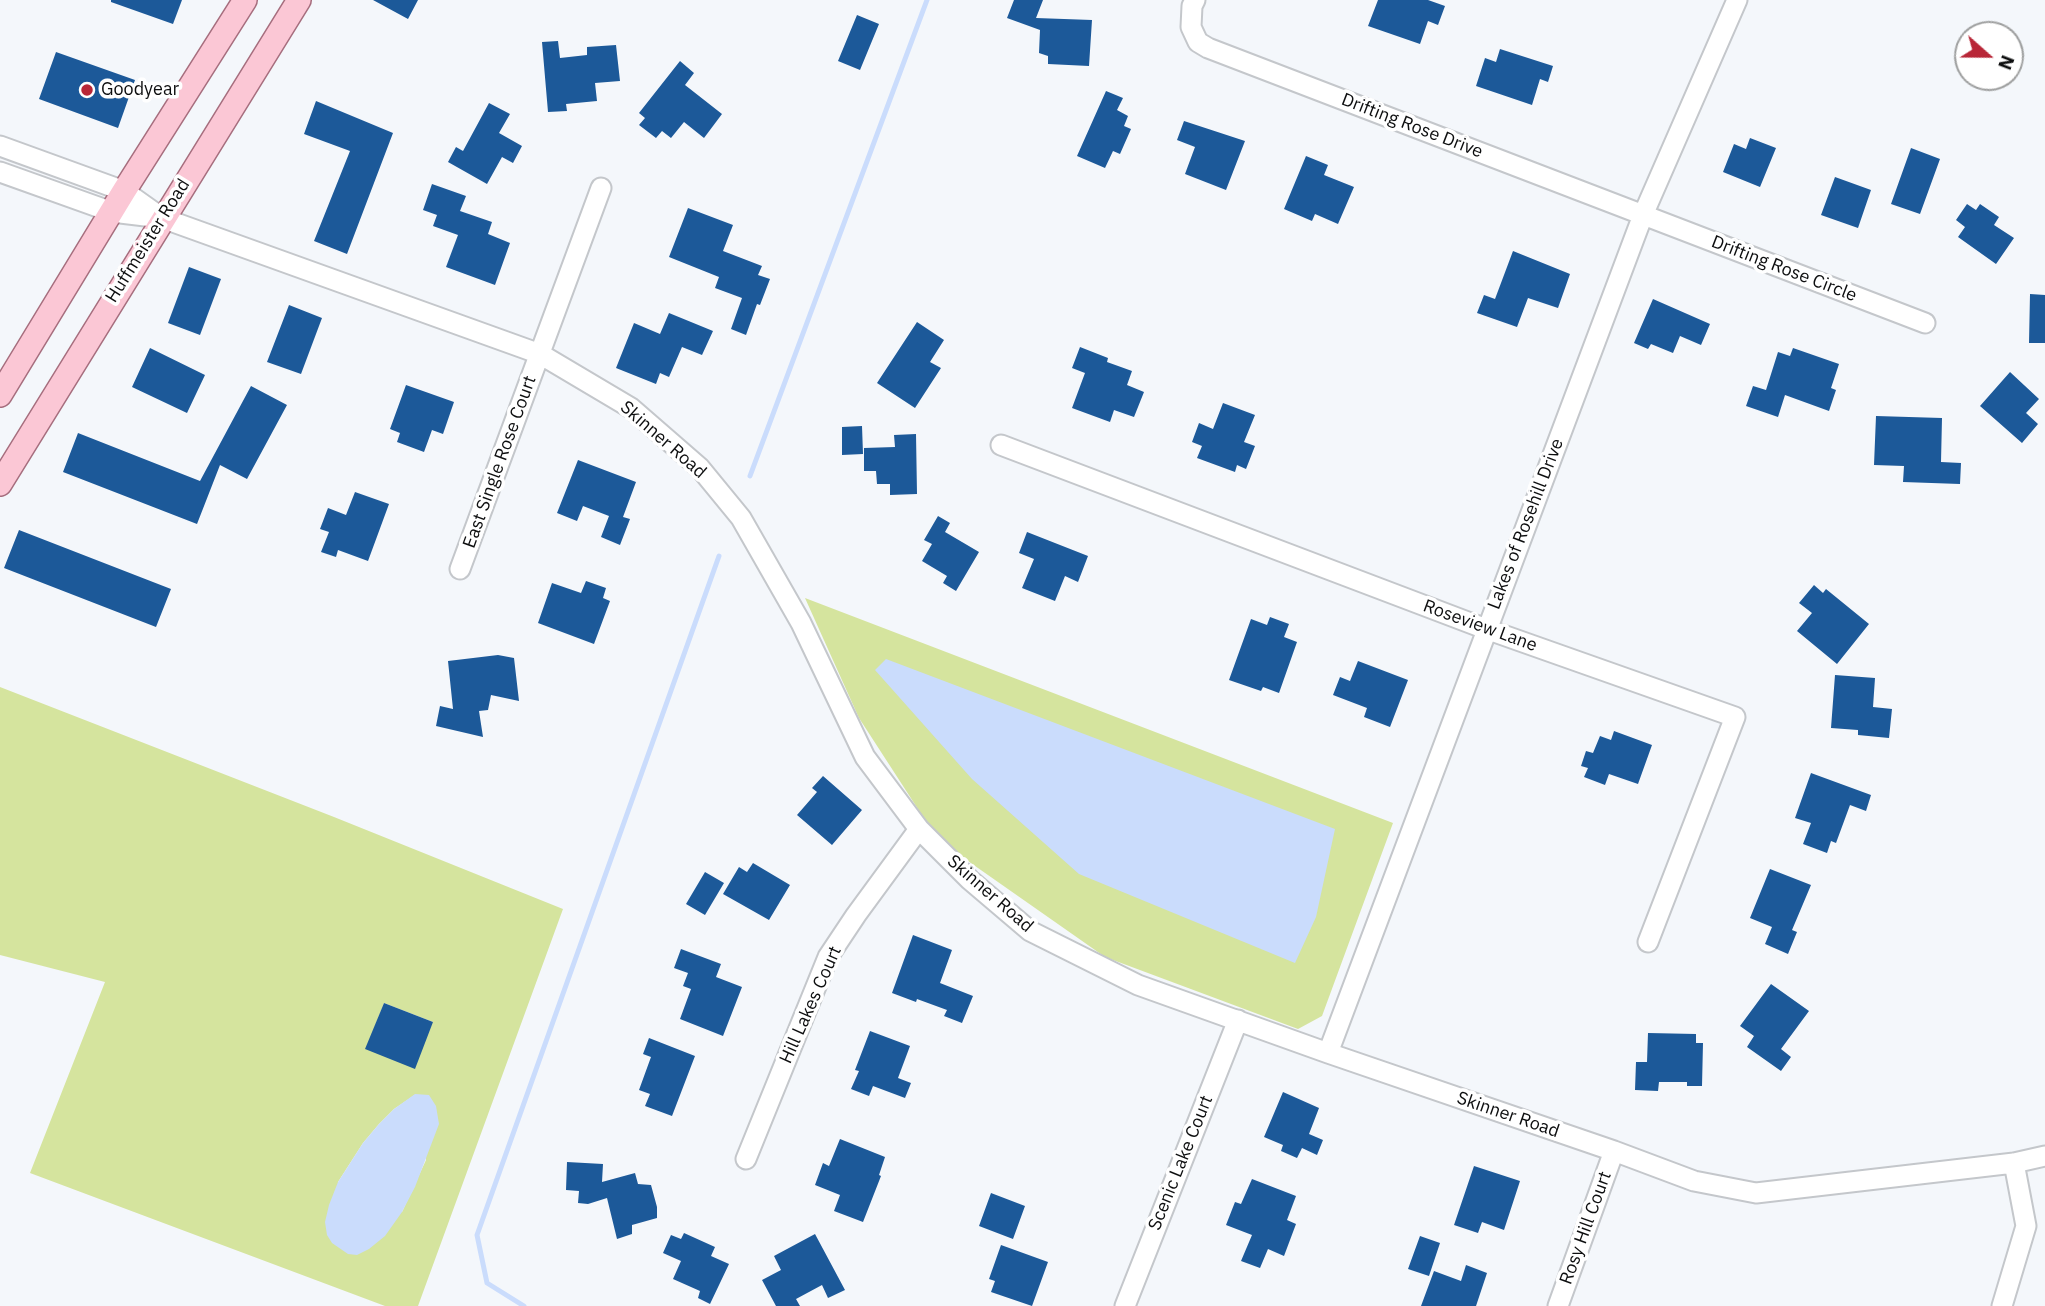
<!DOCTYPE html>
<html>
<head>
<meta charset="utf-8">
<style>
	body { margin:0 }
	#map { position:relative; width:2045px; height:1306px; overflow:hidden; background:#f4f7fb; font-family:"IBM Plex Sans",sans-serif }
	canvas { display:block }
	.north { position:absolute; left:1954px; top:21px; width:70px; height:70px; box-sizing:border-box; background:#fff; border:2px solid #9e9f9f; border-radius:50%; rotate:111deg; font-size:19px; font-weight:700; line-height:28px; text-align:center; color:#0d0e0f }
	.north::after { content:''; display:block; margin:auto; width:24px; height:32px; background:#b82637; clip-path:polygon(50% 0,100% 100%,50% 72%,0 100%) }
</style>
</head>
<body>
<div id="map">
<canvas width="2045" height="1306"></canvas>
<div class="north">N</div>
</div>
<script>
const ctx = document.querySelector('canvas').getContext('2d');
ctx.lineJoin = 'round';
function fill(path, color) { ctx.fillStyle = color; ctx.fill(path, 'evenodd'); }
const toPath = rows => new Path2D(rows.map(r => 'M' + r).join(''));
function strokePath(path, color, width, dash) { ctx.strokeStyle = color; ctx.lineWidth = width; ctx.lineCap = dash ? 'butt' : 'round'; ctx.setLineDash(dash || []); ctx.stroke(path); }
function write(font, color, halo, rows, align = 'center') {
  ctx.font = font + ' "IBM Plex Sans",sans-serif'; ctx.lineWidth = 7; ctx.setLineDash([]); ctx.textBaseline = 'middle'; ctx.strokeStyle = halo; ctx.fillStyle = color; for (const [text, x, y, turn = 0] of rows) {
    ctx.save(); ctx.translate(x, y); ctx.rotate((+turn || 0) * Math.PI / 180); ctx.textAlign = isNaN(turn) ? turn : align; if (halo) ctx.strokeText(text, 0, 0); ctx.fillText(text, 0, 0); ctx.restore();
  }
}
fill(toPath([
	[805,598,1393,823,1322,1016,1298,1029,1105,957,938,840,859,718],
	[0,687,334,817,563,909,418,1306,385,1306,30,1173,105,982,0,955],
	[384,1003,433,1022,366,1049],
	[415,1095,426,1160,402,1212,338,1182,363,1143,379,1124,394,1109]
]), '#d5e49e');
fill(toPath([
	[886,659,1335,829,1316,917,1295,963,1079,874,972,779,875,670],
	[415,1094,429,1095,436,1106,439,1124,415,1187,402,1212,385,1236,369,1249,357,1255,348,1254,332,1243,327,1235,325,1222,329,1205,338,1182,363,1143,379,1124,394,1109]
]), '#cadcfc');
strokePath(toPath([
	[750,476,927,0],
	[524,1306,487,1283,477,1235,719,556]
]), '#cadcfc', 5);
fill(toPath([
	[111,0,182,0,173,24,111,2],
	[373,0,418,0,408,19],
	[1014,0,1043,0,1036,18,1092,20,1089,66,1048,64,1048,56,1039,53,1040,30,1007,18],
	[1378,0,1428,0,1445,6,1438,25,1428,21,1420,44,1368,26],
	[857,15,879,24,860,70,838,61],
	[558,41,560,58,587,55,587,47,616,45,620,81,595,83,597,101,566,104,567,111,548,112,542,42],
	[1500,49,1553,66,1548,82,1540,79,1532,105,1476,86,1485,58,1496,62],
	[56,52,135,80,118,128,39,99],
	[680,61,694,73,685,85,722,114,704,138,684,122,671,138,662,131,656,138,639,125,645,118,639,113],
	[1106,91,1123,98,1117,110,1128,116,1124,126,1131,129,1120,154,1113,151,1105,168,1077,156],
	[316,101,393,133,347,254,314,241,350,151,304,134],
	[489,103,510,114,499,133,522,146,513,163,502,157,487,184,448,162,456,147,463,151],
	[1184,121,1245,141,1226,190,1185,174,1195,147,1177,140],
	[1750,138,1776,148,1760,187,1723,172,1734,144,1746,149],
	[1911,148,1940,159,1920,214,1891,204],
	[1306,156,1328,165,1324,175,1354,187,1338,224,1315,214,1312,221,1284,209],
	[1835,177,1871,190,1858,228,1821,215],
	[432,184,466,196,460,211,492,222,488,234,510,243,495,285,446,267,458,235,433,226,437,215,423,210],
	[1967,204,1976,210,1980,204,1999,217,1994,225,2014,238,1996,264,1958,237,1965,227,1956,220],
	[688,208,733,225,723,251,762,266,758,275,770,279,760,305,757,304,746,335,731,329,742,298,715,288,719,277,669,257],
	[1513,251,1570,274,1558,308,1528,298,1517,327,1477,313,1484,295,1495,299],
	[189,267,221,279,200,335,168,323],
	[2030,294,2045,295,2045,343,2029,343],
	[1653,299,1710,324,1701,345,1680,336,1673,353,1651,344,1648,349,1634,343],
	[289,305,322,318,301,374,267,362],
	[669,313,713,331,702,355,682,347,669,377,660,373,656,384,616,368,634,323,660,334],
	[917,322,944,340,930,362,941,368,915,408,877,383],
	[1080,347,1108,358,1107,362,1132,371,1127,385,1144,392,1134,417,1114,410,1110,422,1072,408,1085,373,1072,368],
	[150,348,205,375,187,413,132,387],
	[1793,348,1839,364,1831,388,1836,390,1829,411,1785,395,1778,417,1746,406,1753,386,1766,390,1778,352,1790,356],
	[2010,372,2039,399,2026,413,2038,424,2022,443,1980,406],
	[406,385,454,402,443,434,432,430,424,452,397,442,400,433,390,429],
	[251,386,287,405,247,479,220,465,197,524,63,472,78,433,200,481],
	[1223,403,1255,415,1244,442,1255,446,1246,469,1237,465,1235,472,1197,458,1202,446,1192,442,1199,423,1213,429],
	[1876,416,1942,418,1941,462,1961,463,1960,484,1903,482,1904,466,1874,465],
	[862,426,863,454,842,455,842,427],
	[916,434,917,494,890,495,890,484,877,484,876,471,864,471,864,448,895,447,894,435],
	[578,460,636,482,623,517,630,519,620,545,601,537,609,516,583,506,577,521,557,513],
	[355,492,389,504,368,561,338,550,336,557,321,552,329,532,320,529,328,508,346,515],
	[938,516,950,523,945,532,979,552,956,591,943,583,947,576,922,561,932,544,924,540],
	[19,530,171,589,156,627,4,568],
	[1027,532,1088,556,1078,582,1065,576,1055,601,1022,588,1034,559,1019,553],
	[586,581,606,588,603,598,610,601,594,644,538,623,552,583,581,593],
	[1814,585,1823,593,1826,589,1869,624,1837,664,1797,631,1812,613,1799,603],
	[1270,617,1289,624,1284,637,1297,642,1279,693,1263,687,1261,691,1229,680,1251,619,1267,625],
	[498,655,514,658,519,701,491,695,488,710,479,711,483,737,436,726,440,706,453,709,448,661],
	[1358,661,1408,680,1390,727,1364,717,1367,708,1333,695,1340,677,1350,681],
	[1835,675,1875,678,1873,707,1892,709,1889,738,1858,735,1858,730,1831,728],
	[1614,731,1652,745,1638,784,1609,774,1605,785,1584,777,1588,768,1581,766,1586,751,1593,753,1600,736,1611,740],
	[1811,773,1871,795,1866,811,1850,805,1836,843,1831,841,1827,853,1803,844,1811,823,1795,818],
	[823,776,862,810,832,845,797,815,817,792,812,788],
	[753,863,790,885,769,920,723,894,739,867,747,872],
	[1770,869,1811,885,1792,930,1797,932,1788,954,1765,944,1772,927,1750,918],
	[705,872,724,883,705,915,686,904],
	[913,935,952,950,940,983,973,996,962,1023,944,1016,947,1010,917,999,916,1002,892,993],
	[681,949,721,964,716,977,742,987,723,1036,680,1019,691,989,683,986,688,973,674,968],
	[1771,984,1809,1011,1781,1049,1791,1057,1781,1071,1747,1047,1754,1036,1740,1026],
	[384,1003,433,1022,415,1069,365,1049],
	[870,1031,910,1046,898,1078,911,1083,905,1098,873,1086,869,1096,851,1089,859,1071,855,1070],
	[1648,1033,1696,1034,1696,1043,1703,1043,1702,1086,1687,1086,1687,1082,1659,1082,1658,1091,1635,1090,1636,1062,1647,1062],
	[649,1038,695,1056,672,1116,645,1106,650,1094,639,1090,651,1057,643,1054],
	[1283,1092,1319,1108,1309,1134,1323,1140,1317,1155,1302,1148,1297,1158,1281,1151,1283,1145,1264,1137],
	[840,1139,885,1157,879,1175,881,1176,863,1222,834,1211,840,1195,815,1185,823,1163,829,1166],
	[567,1162,603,1164,602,1182,635,1173,638,1184,651,1185,657,1207,657,1218,632,1225,632,1234,617,1239,607,1198,588,1204,578,1203,579,1191,566,1190],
	[1474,1166,1520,1181,1504,1230,1482,1222,1478,1233,1454,1225],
	[1252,1179,1296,1196,1287,1220,1296,1224,1284,1256,1268,1249,1260,1268,1241,1261,1252,1235,1226,1225,1235,1202,1241,1204],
	[991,1193,1025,1206,1013,1239,979,1226],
	[684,1233,715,1247,711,1256,729,1264,710,1304,698,1298,700,1291,673,1279,681,1261,663,1253,671,1235,681,1239],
	[815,1234,845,1290,828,1298,822,1285,796,1299,800,1306,776,1306,762,1280,781,1270,774,1256],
	[1420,1236,1440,1243,1429,1276,1408,1269],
	[1001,1245,1048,1262,1032,1306,991,1292,995,1281,989,1279],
	[1466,1265,1487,1273,1476,1306,1421,1306,1434,1271,1461,1281]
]), '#1c5999');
const minor = toPath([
	[1195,0,1192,6,1191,27,1198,42,1208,48,1925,323],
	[0,146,124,191,162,218],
	[0,172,112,212,162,218,540,354,631,408,700,468,741,518,801,623,865,757,919,829,970,880,1030,931,1138,985,1328,1053,1614,1151,1694,1181,1756,1193,2014,1163,2045,1156],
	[1001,445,1486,629,1735,717,1648,942],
	[460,569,601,188],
	[1328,1053,1643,215,1737,0],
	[746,1159,828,957,856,915,919,829],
	[1125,1306,1238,1020],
	[1558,1306,1614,1151],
	[2002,1306,2026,1226,2014,1163]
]);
const major = toPath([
	[0,395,124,191,245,0],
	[0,484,299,0]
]);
strokePath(minor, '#c4c7cb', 23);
strokePath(major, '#a66e7e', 26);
strokePath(minor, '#fff', 19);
strokePath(major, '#fbc7d5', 23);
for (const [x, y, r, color] of [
	[87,90,7,"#b82637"]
]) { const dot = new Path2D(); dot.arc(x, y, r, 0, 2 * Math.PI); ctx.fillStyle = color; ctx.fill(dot); strokePath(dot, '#fff', 2.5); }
write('18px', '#0d0e0f', '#fff', [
	["Goodyear",101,90]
], 'left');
write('18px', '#0d0e0f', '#fff', [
	["Drifting Rose Drive",1412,126,21],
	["Huffmeister Road",148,241,-58],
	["Drifting Rose Circle",1784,269,21],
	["Skinner Road",663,440,41],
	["East Single Rose Court",500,462,-70],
	["Lakes of Rosehill Drive",1526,524,-69],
	["Roseview Lane",1480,626,20],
	["Skinner Road",990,894,41],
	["Hill Lakes Court",811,1005,-66],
	["Skinner Road",1508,1115,19],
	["Scenic Lake Court",1181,1163,-68],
	["Rosy Hill Court",1586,1228,-70]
]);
</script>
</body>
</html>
